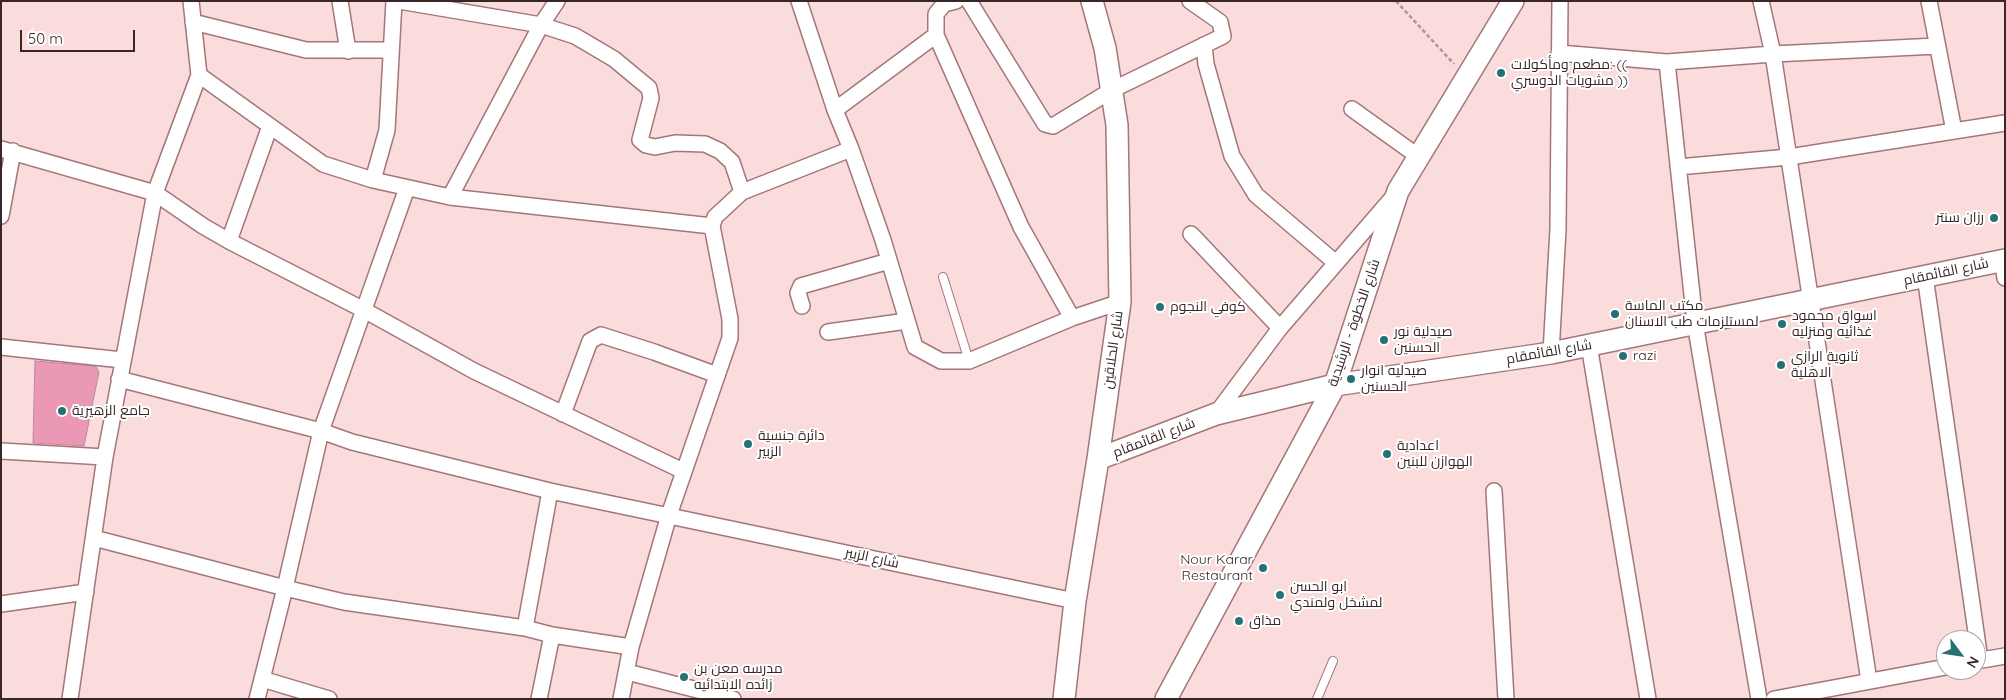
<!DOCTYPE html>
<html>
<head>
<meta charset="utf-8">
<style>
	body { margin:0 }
	#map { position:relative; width:2006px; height:700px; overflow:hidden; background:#fbdcdd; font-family:Quicksand,sans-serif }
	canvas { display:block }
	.frame { position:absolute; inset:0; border:2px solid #392626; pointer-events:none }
	.north { position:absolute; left:1936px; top:630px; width:50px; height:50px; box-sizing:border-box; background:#fff; border:1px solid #b0a8a8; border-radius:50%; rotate:121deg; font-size:14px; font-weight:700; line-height:20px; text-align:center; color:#392626 }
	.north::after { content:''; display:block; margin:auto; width:18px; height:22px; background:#267172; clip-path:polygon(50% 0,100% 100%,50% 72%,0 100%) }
	.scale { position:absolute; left:20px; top:30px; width:115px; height:22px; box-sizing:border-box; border:2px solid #392626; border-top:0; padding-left:6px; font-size:15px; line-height:18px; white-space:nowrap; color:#392626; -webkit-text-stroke:4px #fff; paint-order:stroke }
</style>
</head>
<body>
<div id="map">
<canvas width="2006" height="700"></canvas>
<div class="frame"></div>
<div class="north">N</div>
<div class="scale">50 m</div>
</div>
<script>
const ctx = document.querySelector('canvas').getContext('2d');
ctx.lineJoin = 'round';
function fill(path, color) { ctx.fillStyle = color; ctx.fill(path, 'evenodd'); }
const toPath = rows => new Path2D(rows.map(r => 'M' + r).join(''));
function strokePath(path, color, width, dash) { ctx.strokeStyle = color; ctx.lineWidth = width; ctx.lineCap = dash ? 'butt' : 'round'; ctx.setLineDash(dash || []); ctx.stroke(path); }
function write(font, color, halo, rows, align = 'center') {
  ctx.font = font + ' Quicksand,Cairo,sans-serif'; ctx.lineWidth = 4; ctx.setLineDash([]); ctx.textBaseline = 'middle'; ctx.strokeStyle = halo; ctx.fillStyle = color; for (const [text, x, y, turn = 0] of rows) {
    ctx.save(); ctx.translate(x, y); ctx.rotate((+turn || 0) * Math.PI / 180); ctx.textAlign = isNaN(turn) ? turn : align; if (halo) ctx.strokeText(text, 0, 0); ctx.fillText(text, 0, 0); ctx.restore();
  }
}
const building = toPath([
	[35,361,92,366,96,367,99,372,84,446,33,443,35,361]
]);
fill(building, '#eb97b6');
strokePath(building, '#b78b9a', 1);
const lane = toPath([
	[943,277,969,361],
	[1317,699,1333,661]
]);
const street = toPath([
	[340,1,348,51],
	[399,1,541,25,575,36,614,59,649,88,651,98,640,140,646,145,655,147,675,143,705,144,720,151,732,162,742,192],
	[799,1,835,110,851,149,883,240,915,347,941,361,969,361,1072,318,1120,302],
	[956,1,944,4,936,14,936,35,1021,227,1072,318],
	[969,1,1045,124,1053,126,1112,90,1223,36,1220,22,1190,1],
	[1761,1,1773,54,1869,681],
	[1929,1,1954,131],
	[193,22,306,50,391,50],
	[1204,45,1206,64,1232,156,1256,195,1336,263],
	[1559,53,1667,62,1773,54,1937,46],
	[1667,62,1695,323,1759,699],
	[199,75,323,164,373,180,450,197,712,226],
	[1352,109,1419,157],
	[835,110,936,35],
	[1,149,155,193,203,226,229,241,364,310,474,371,683,471],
	[1678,167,1789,157,2005,123],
	[373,180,387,130,394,1],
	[450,197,541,25,557,1],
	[1,216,13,151],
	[1191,234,1280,328],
	[229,241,270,126],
	[2002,260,2005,278],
	[1925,276,1980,660],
	[802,306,798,293,801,286,889,261],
	[828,332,907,321],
	[1589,345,1648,699],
	[1,347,122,360],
	[1551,353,1558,229,1560,1],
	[119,379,321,431,352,442,550,491,1075,601],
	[563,414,590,341,601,335,654,352,717,375],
	[1216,414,1280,328,1394,196],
	[1,451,105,457],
	[1494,491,1506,699],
	[94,538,285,588,344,602,525,628,552,635,631,647],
	[1,604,86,592],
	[525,628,550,491],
	[1976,661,2005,656],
	[627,672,733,699],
	[262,679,329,699],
	[70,699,105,457,155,193,199,75,191,1],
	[257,699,285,588,321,431,407,188],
	[539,699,552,635],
	[621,699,631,647,669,515,730,338,730,319,712,226,715,217,742,192,851,149],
	[1774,699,1946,667]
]);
const secondary = toPath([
	[1098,459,1216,414,1335,385,1551,353,2005,260],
	[1064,699,1075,601,1098,459,1120,302,1117,125,1105,48,1092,1],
	[1166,699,1335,385,1398,191,1513,1]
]);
strokePath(lane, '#a47678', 10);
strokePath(street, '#a47678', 18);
strokePath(secondary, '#a47678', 24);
strokePath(toPath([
	[1396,1,1454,64]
]), '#b09696', 2.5, [4, 2.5]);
strokePath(lane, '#fff', 8);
strokePath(street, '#fff', 15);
strokePath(secondary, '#fff', 21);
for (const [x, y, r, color] of [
	[1501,73,5,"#267172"],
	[1994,218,5,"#267172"],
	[1160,307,5,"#267172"],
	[1615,314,5,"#267172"],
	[1782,324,5,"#267172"],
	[1384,340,5,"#267172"],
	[1623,356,5,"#267172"],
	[1781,365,5,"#267172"],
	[1351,379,5,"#267172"],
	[62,411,5,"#267172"],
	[748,444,5,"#267172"],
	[1387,454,5,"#267172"],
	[1263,568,5,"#267172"],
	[1280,595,5,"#267172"],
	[1239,621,5,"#267172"],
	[684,677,5,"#267172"]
]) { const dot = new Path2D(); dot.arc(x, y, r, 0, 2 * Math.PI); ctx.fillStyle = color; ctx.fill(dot); strokePath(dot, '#fff', 2); }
write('14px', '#392626', '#fff', [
	["مطعم ومأكولات: ((",1511,65],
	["مشويات الدوسري ))",1511,81],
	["رزان سنتر",1984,218,"right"],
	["مكتب الماسة",1625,306],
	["لمستلزمات طب الاسنان",1625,322],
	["كوفي النجوم",1170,307],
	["اسواق محمود",1792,316],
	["غذائيه ومنزليه",1792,332],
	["صيدلية نور",1394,332],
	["الحسنين",1394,348],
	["razi",1633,356],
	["ثانوية الرازي",1791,357],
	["الاهلية",1791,373],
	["صيدليه انوار",1361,371],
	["الحسنين",1361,387],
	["جامع الزهيرية",72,411],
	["دائرة جنسية",758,436],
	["الزبير",758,452],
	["اعدادية",1397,446],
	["الهوازن للبنين",1397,462],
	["Nour Karar",1253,560,"right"],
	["Restaurant",1253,576,"right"],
	["ابو الحسن",1290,587],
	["لمشخل ولمندي",1290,603],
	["مذاق",1249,621],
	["مدرسه معن بن",694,669],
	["زائده الابتدائيه",694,685]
], 'left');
write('14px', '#392626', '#fff', [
	["شارع القائمقام",1946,272,-12],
	["شارع الخطوة - الرشيدية",1354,323,-71],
	["شارع الحلاقين",1113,350,-82],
	["شارع القائمقام",1549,352,-10],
	["شارع القائمقام",1154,438,-21],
	["شارع الزبير",872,558,12]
]);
</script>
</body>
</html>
